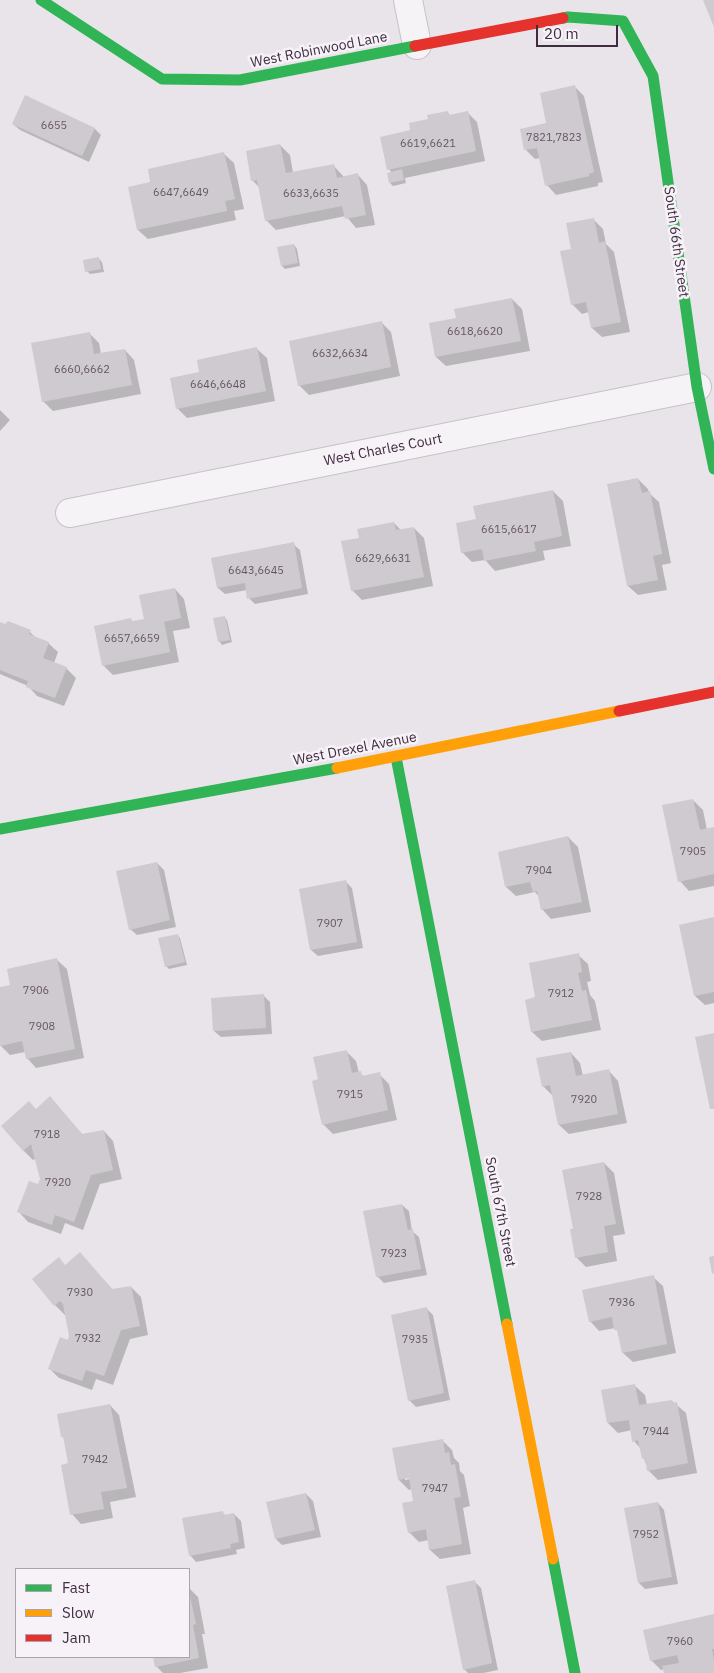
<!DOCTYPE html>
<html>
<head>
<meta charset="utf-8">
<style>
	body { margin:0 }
	#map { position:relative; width:714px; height:1673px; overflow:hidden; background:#e8e4e9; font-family:"IBM Plex Sans",sans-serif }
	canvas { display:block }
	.legend { position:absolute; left:15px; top:1568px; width:175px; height:90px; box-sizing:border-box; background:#f7f2f7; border:1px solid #ada3ae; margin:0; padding:6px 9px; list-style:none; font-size:15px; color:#3f2c40 }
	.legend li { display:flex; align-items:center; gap:10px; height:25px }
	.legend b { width:25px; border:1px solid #ada3ae }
	.scale { position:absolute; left:536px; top:25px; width:82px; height:22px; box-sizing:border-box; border:2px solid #3f2c40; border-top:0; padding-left:6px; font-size:15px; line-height:18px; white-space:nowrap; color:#3f2c40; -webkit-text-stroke:4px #f7f2f7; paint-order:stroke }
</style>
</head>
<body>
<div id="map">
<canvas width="714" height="1673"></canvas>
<ul class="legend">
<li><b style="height:6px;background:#30b455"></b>Fast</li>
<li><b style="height:6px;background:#ff9f0a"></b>Slow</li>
<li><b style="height:6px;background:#e5322d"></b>Jam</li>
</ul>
<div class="scale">20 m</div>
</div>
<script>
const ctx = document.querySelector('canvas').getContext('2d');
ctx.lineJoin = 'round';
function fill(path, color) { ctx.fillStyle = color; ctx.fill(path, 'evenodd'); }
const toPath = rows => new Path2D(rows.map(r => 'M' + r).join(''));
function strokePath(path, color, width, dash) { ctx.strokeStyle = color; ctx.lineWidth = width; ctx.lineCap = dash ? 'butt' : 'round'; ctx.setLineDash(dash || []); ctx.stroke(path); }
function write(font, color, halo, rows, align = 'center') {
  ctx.font = font + ' "IBM Plex Sans",sans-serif'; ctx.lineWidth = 5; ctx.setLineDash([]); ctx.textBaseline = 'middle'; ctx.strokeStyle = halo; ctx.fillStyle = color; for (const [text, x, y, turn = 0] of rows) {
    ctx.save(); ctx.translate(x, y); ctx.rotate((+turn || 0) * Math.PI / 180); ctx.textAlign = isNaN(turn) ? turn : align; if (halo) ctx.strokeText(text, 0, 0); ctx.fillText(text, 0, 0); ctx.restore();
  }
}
fill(toPath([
	[575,87,584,96,603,182,598,183,598,186,556,195,547,185,541,158,535,159,526,150,548,124],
	[25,97,95,129,101,135,89,162,20,130,13,124],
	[447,112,451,116,467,112,477,122,485,161,405,178,406,183,393,186,390,183,388,173,392,173,389,169,411,131,430,120],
	[280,145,290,155,293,173,333,165,344,177,358,175,367,185,375,225,356,228,346,216,276,230,266,220,260,188,253,181,247,152],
	[224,154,234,163,244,209,234,211,236,220,148,239,138,230,152,183],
	[593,219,603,229,606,244,614,252,630,332,602,337,592,328,589,312,582,314,572,304,572,250],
	[294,245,297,249,300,266,285,269,282,266],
	[99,259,102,262,104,272,90,274,87,271],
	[512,299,522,309,530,351,446,366,436,357,457,319],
	[382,323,391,332,400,376,309,395,299,385],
	[89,333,99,343,101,354,125,350,134,360,141,394,53,411,43,401],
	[257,349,267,358,275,401,187,418,178,409,201,373],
	[0,410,10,420,0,431],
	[638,479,648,489,649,493,659,502,671,563,662,565,667,590,638,595,628,586],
	[553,491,563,501,571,546,543,551,545,560,495,571,485,560,472,562,462,552,477,520],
	[394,523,401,530,414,528,424,538,433,586,362,600,352,590,361,538],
	[293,544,300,550,308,594,255,604,249,598,247,590,225,594,218,588,213,559],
	[175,589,184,599,190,628,173,631,179,662,113,675,103,665,131,620,133,622,145,620],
	[224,617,227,620,232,642,222,645,219,641],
	[0,623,30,632,36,638,48,643,58,652,54,663,66,668,76,678,64,706,37,696,28,686,0,674],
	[693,800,703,810,707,830,714,828,714,886,689,891,680,881],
	[568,837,578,847,591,912,551,919,542,909,539,897,535,892,516,896,506,887],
	[157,863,164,870,176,927,137,935,130,929],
	[345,881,352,888,363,948,318,956,311,950,301,890],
	[714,919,714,1003,705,1005,695,996],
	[177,935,180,938,187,965,169,969,166,966],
	[578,955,588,964,591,981,587,982,590,995,595,1001,601,1030,542,1041,532,1032,537,998],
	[57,960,67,969,84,1058,36,1068,27,1058,25,1052,10,1055,0,1045,0,989,11,986],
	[263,995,270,1002,272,1034,221,1037,214,1031],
	[346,1051,356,1061,359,1073,365,1077,379,1074,389,1084,397,1120,333,1134,323,1124,319,1080],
	[571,1053,580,1063,583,1076,609,1071,618,1081,627,1123,569,1134,559,1125,553,1096,543,1086],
	[50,1098,83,1135,104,1131,113,1141,122,1179,100,1184,83,1230,65,1223,61,1234,28,1222,19,1212,39,1186,41,1179,36,1158,33,1160,23,1150,36,1110],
	[604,1163,614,1173,625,1234,613,1236,617,1261,586,1267,576,1257,575,1230],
	[402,1205,409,1211,412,1231,419,1237,427,1275,384,1283,377,1276],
	[80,1254,113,1290,131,1287,141,1297,148,1335,130,1339,113,1385,96,1379,92,1390,59,1378,50,1369,70,1336,66,1313,65,1315,55,1305,66,1266],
	[653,1277,663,1286,676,1353,633,1362,623,1353,619,1333,615,1328,599,1331,590,1321],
	[427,1309,433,1315,450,1400,416,1407,409,1400],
	[635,1386,645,1395,647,1405,672,1401,686,1413,697,1473,658,1480,648,1470,641,1449,634,1441,632,1430,618,1433,608,1423],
	[110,1405,119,1415,136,1497,110,1502,113,1518,81,1524,72,1514,70,1464,65,1440,62,1436],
	[442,1440,452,1450,454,1458,459,1463,460,1471,464,1475,470,1506,463,1508,471,1554,440,1559,430,1550,429,1540,419,1542,409,1532,414,1502,412,1489,409,1490,399,1480,393,1449],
	[405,1478,415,1478,405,1480],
	[306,1494,313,1501,321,1537,282,1545,276,1539],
	[658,1503,664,1510,678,1584,645,1589,639,1583],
	[222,1512,226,1516,234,1514,241,1521,245,1548,236,1550,237,1554,196,1562,190,1555],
	[475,1582,481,1588,498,1670,483,1673,468,1673,464,1669],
	[189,1588,198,1597,205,1634,202,1634,208,1668,180,1673,163,1673,156,1666,154,1657,189,1657],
	[714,1617,714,1673,665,1673,664,1669,661,1670,651,1660]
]), '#0003');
fill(toPath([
	[703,0,714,0,714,27],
	[575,85,594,172,589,174,589,176,545,186,537,148,524,150,520,129,546,123,540,93],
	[25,95,95,128,82,156,12,124],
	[448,111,449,115,468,111,476,151,387,170,380,137,410,130,409,123,428,119,427,115],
	[280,144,286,173,334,164,337,178,358,173,366,215,345,219,342,206,265,221,257,180,251,181,246,151],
	[224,152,235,199,225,201,227,211,137,230,128,187,150,182,148,169],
	[402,169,404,180,389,183,387,173],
	[594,218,599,243,605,241,621,322,591,328,586,302,571,305,560,251,571,249,566,223],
	[294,244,298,263,281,266,277,247],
	[99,257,101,269,85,272,83,260],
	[512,298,521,341,435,357,429,323,456,318,454,309],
	[382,321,391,367,298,386,289,341],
	[90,332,94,354,125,349,132,385,42,402,31,343],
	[257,347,266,391,176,409,170,378,199,372,197,360],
	[638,478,642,493,650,491,662,554,653,556,658,580,627,586,607,484],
	[553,490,562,536,534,542,536,551,484,561,482,549,461,553,456,523,476,519,473,506],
	[394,522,396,530,414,527,424,577,351,591,341,541,359,538,357,529],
	[294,542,302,588,247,599,245,583,217,588,211,558],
	[175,588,181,618,164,622,170,652,102,666,94,626,131,618,132,621,144,619,139,595],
	[225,616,230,640,218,642,213,618],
	[8,621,31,630,29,634,49,642,43,658,67,667,55,698,26,687,28,681,0,670,0,622,5,624],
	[693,799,700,830,714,827,714,874,678,882,662,805],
	[568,836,582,902,541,910,537,891,533,892,530,882,505,887,498,852],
	[157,862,170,920,129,930,116,871],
	[346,880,357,942,310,950,299,889],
	[714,917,714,992,694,996,679,925],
	[178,934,185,962,165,967,158,938],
	[579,953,582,972,578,973,582,991,586,990,592,1020,531,1032,525,1000,535,997,529,963],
	[57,958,75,1049,26,1059,22,1041,0,1046,0,987,10,985,7,969],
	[264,994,266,1028,213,1031,211,998],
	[714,1033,714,1109,710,1109,695,1037],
	[347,1050,352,1073,361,1071,362,1076,380,1072,388,1110,322,1125,312,1081,318,1079,313,1057],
	[571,1052,576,1076,609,1069,618,1114,558,1125,550,1085,542,1087,536,1058],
	[50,1096,82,1134,104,1130,113,1170,91,1175,74,1222,55,1215,52,1225,17,1212,29,1181,38,1184,40,1179,31,1144,23,1151,1,1126,29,1101,36,1109],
	[604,1162,616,1224,604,1226,608,1252,575,1258,570,1229,573,1229,562,1170],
	[402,1204,408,1230,413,1229,421,1269,376,1277,363,1211],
	[80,1252,112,1289,131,1286,140,1326,121,1330,104,1376,86,1370,82,1381,48,1369,60,1337,68,1340,69,1336,63,1304,60,1301,54,1306,32,1279,59,1257,65,1265],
	[714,1256,714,1273,712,1274,709,1257],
	[654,1275,667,1344,622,1353,617,1330,614,1330,612,1317,589,1322,582,1290],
	[427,1307,444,1393,408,1401,391,1315],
	[635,1384,639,1405,672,1400,673,1403,677,1402,688,1463,647,1471,645,1458,642,1459,638,1440,632,1442,629,1420,607,1423,601,1390],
	[110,1404,127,1488,101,1492,104,1509,70,1515,61,1465,68,1463,63,1436,61,1437,57,1414],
	[443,1439,445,1453,449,1452,451,1465,455,1464,461,1497,454,1498,462,1544,429,1550,426,1529,408,1533,402,1503,413,1501,409,1478,398,1480,392,1448],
	[306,1493,315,1530,275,1539,266,1502],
	[658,1502,672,1577,638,1583,624,1508],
	[223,1511,224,1515,234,1513,239,1542,230,1544,231,1548,189,1556,182,1518],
	[475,1580,492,1663,463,1670,446,1586],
	[189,1592,196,1624,193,1625,199,1658,155,1667,153,1657,189,1657],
	[714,1614,714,1649,712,1649,714,1661,714,1673,664,1673,662,1666,679,1663,677,1655,650,1661,643,1630]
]), '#cfcacf');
const street = toPath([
	[408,0,417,45],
	[70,513,697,387]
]);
strokePath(street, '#c6c2c7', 30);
strokePath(street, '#f5f3f5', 28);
strokePath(toPath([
	[41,0,162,79,240,80,415,46],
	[563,18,568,17,623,21,653,76,697,387,714,469],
	[396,757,507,1324],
	[0,829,337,768],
	[553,1559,575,1673]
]), '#30b455', 11);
strokePath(toPath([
	[337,768,619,711],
	[507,1324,553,1559]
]), '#ff9f0a', 11);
strokePath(toPath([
	[415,46,563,18],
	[619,711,714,692]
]), '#e5322d', 11);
write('11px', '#645565', null, [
	["6655",54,126],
	["7821,7823",554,138],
	["6619,6621",428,144],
	["6647,6649",181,193],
	["6633,6635",311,194],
	["6618,6620",475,332],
	["6632,6634",340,354],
	["6660,6662",82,370],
	["6646,6648",218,385],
	["6615,6617",509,530],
	["6629,6631",383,559],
	["6643,6645",256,571],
	["6657,6659",132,639],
	["7905",693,852],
	["7904",539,871],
	["7907",330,924],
	["7906",36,991],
	["7912",561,994],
	["7908",42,1027],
	["7915",350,1095],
	["7920",584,1100],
	["7918",47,1135],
	["7920",58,1183],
	["7928",589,1197],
	["7923",394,1254],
	["7930",80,1293],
	["7936",622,1303],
	["7932",88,1339],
	["7935",415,1340],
	["7944",656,1432],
	["7942",95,1460],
	["7947",435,1489],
	["7952",646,1535],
	["7960",680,1642]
]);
write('14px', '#3f2c40', '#f7f2f7', [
	["West Robinwood Lane",319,50,-11],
	["South 66th Street",676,242,82],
	["West Charles Court",383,450,-11],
	["West Drexel Avenue",355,749,-11],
	["South 67th Street",500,1212,79]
]);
</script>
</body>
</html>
